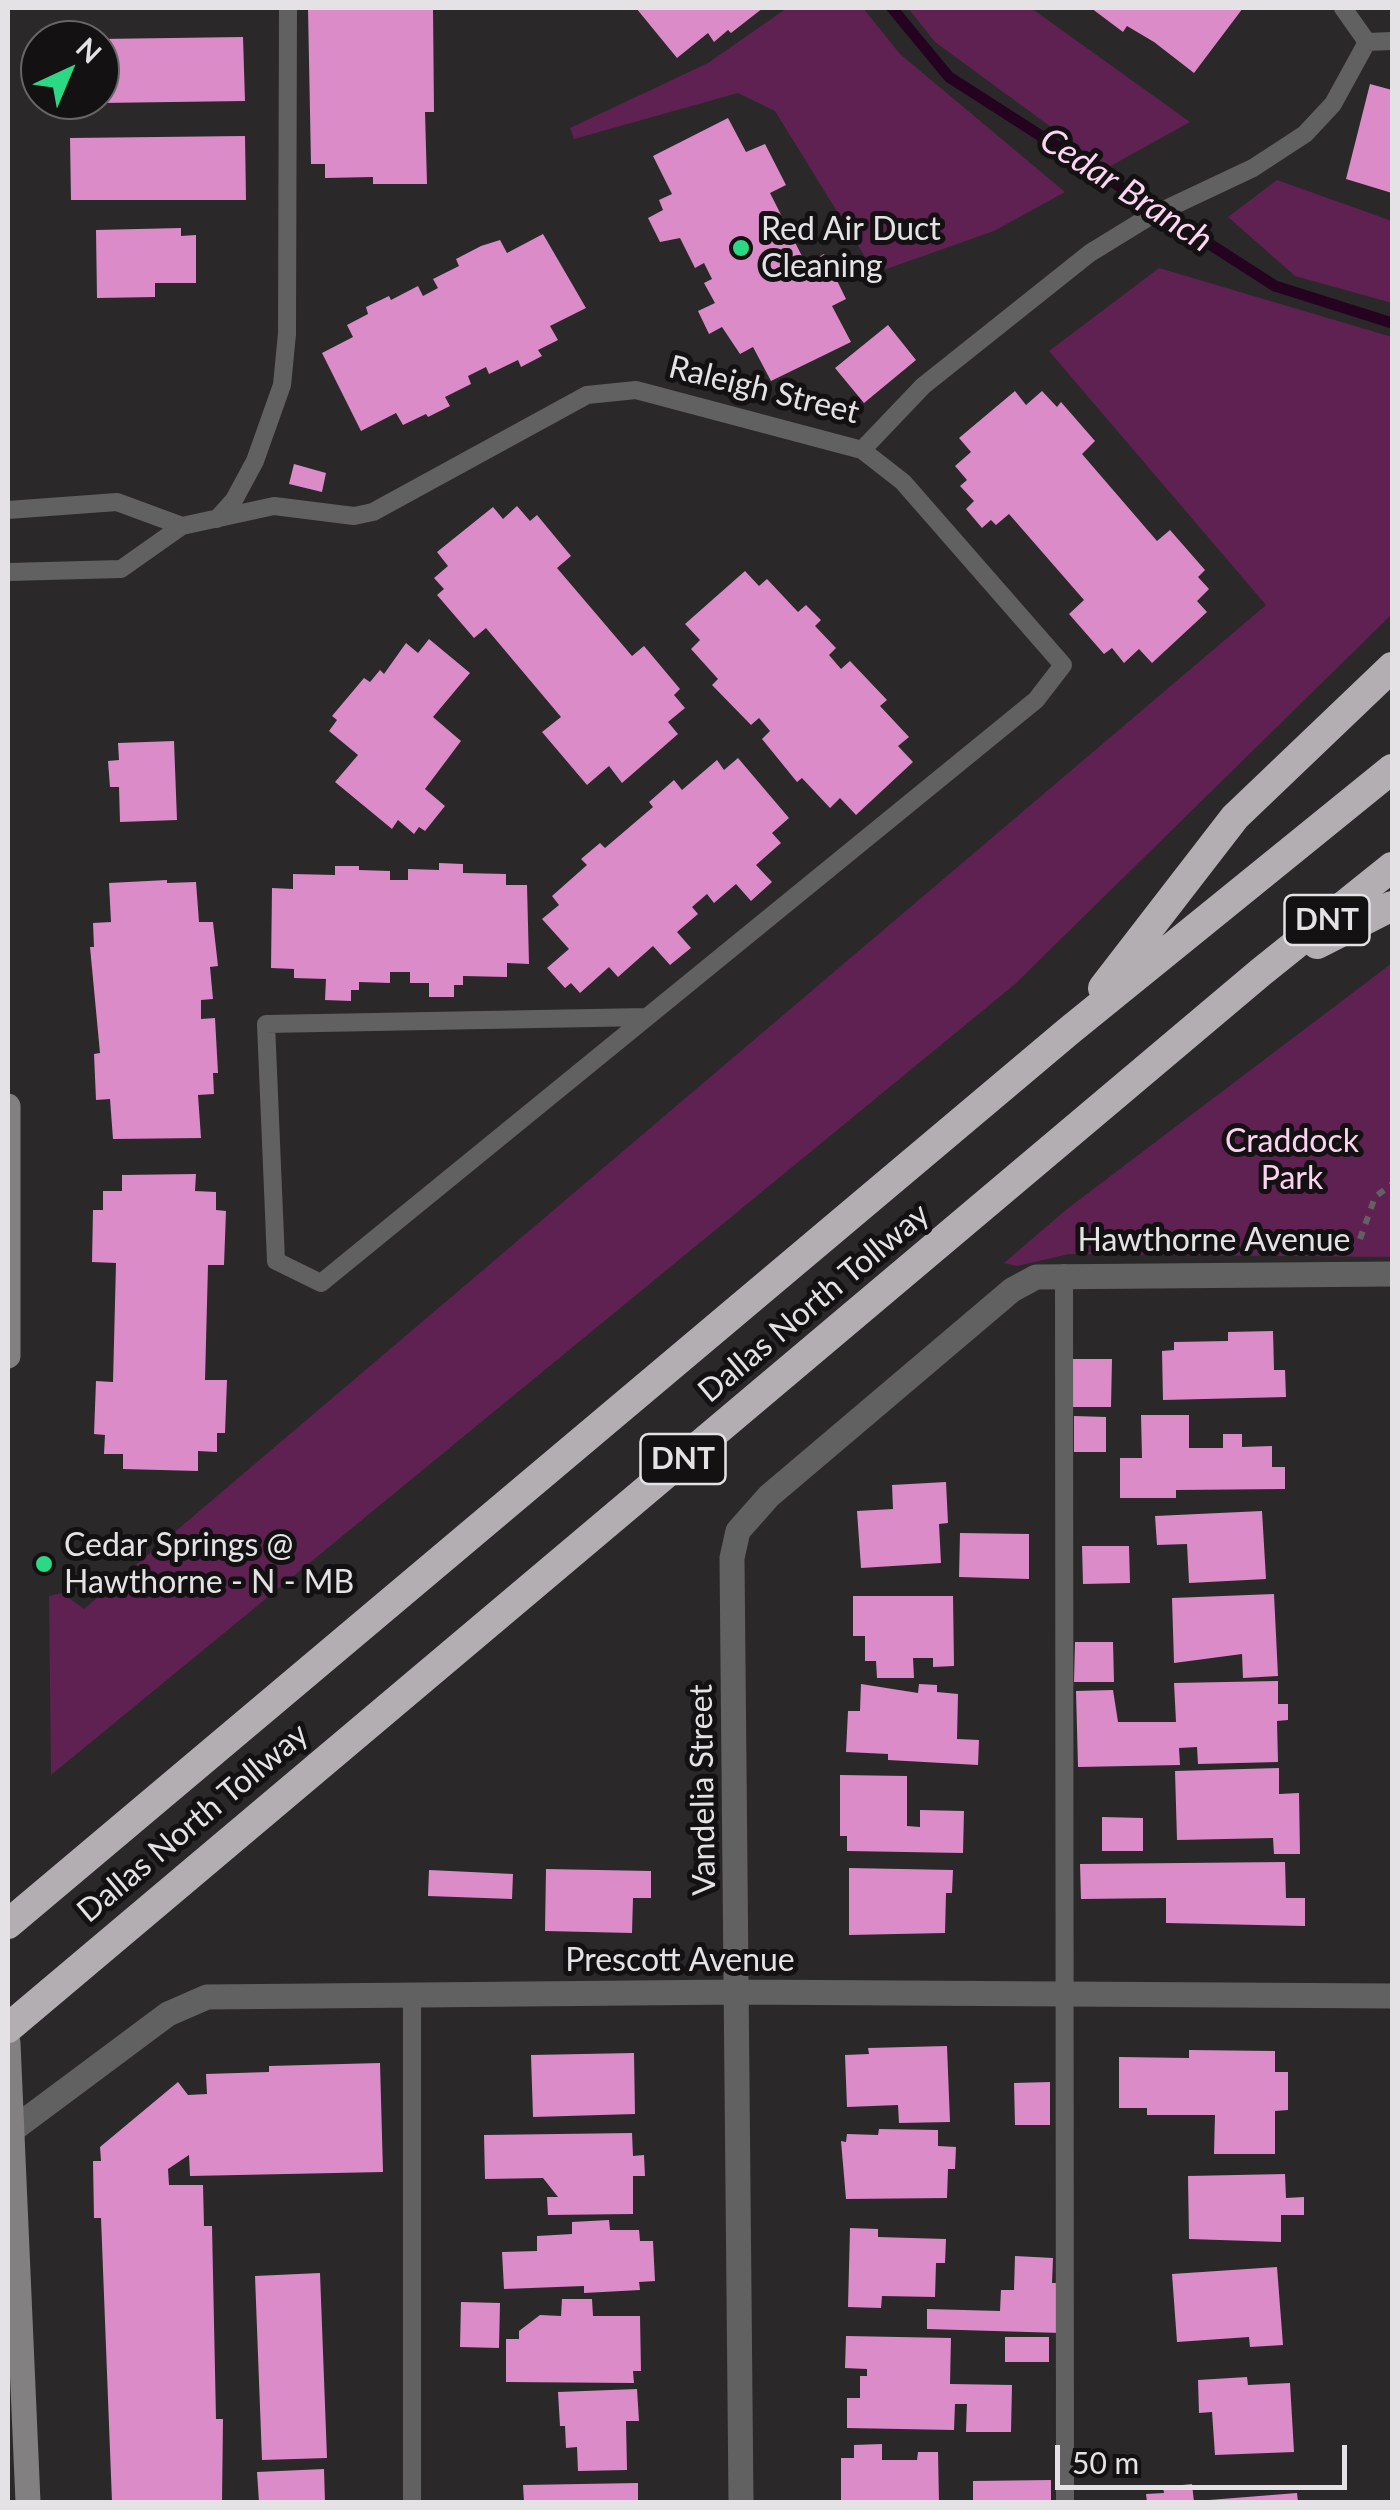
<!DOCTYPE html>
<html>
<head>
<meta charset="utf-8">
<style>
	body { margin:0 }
	#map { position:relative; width:1400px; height:2510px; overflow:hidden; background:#2b282a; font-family:Lato,sans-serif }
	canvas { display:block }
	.frame { position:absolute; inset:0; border:10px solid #e4e2e4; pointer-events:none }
	.north { position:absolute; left:20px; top:20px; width:100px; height:100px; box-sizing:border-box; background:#131112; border:2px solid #676566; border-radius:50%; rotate:44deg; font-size:28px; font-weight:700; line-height:40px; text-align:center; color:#e4e2e4 }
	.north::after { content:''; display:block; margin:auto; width:35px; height:45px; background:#2dd884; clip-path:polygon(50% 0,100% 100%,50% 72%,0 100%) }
	.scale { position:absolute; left:1055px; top:2445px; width:292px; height:45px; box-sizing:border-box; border:5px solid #e4e2e4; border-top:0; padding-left:12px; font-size:30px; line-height:35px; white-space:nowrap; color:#e4e2e4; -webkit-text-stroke:8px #131112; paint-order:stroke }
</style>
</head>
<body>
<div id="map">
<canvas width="1400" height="2510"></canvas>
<div class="frame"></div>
<div class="north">N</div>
<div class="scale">50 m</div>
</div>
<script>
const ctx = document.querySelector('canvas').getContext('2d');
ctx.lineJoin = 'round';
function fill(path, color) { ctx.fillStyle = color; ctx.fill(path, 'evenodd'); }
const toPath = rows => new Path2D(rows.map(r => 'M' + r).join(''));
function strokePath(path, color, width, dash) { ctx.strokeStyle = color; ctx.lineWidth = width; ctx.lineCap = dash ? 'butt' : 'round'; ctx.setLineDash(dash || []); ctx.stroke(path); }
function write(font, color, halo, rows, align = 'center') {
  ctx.font = font + ' Lato,sans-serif'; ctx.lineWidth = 10; ctx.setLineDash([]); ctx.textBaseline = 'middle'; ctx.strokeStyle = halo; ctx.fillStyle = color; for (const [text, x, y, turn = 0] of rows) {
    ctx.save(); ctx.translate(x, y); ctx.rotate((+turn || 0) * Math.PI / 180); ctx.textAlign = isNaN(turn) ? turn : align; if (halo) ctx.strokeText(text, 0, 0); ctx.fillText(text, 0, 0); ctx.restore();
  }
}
fill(toPath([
	[787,8,863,8,900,54,1065,192,994,231,875,273,775,111,738,93,574,139,570,128,708,63],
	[908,8,1031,8,1190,122,1107,168,935,42],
	[1277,180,1392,221,1392,303,1295,276,1228,217],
	[1159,268,1392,337,1392,614,1014,985,51,1775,49,1596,62,1593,84,1609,1266,605,1049,351],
	[1392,963,1392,1257,1069,1254,1017,1266,1004,1263,1067,1209]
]), '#5e2152');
strokePath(toPath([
	[892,8,949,77,1275,286,1392,323]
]), '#25021f', 11);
fill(toPath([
	[308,8,433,8,434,112,425,112,427,184,373,184,373,177,325,178,325,164,311,164],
	[636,8,763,8,731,33,728,30,714,42,708,33,677,58],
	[1091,8,1243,8,1194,73,1154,42,1127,26,1123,32],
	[243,37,245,101,100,103,100,39],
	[1370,84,1392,90,1392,193,1346,179],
	[728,118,746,152,765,144,786,185,770,193,806,264,824,254,846,299,832,306,851,342,771,381,753,347,740,354,722,327,709,334,698,311,715,303,704,283,712,279,704,263,695,268,680,238,660,242,648,218,663,210,659,200,672,194,653,156],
	[245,136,246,200,71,200,70,138],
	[181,228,181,236,196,235,196,283,155,283,155,297,97,298,96,230],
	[543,234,586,308,550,326,558,340,538,350,542,356,521,367,518,360,489,374,486,367,468,376,471,384,445,397,450,406,428,417,426,414,403,425,396,413,361,431,322,353,353,337,347,325,368,314,366,307,389,296,391,300,418,286,423,296,438,288,433,279,459,266,456,259,481,246,500,240,507,253],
	[888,325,916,360,864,403,835,368],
	[1015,391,1026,405,1042,391,1057,407,1061,402,1095,441,1082,454,1157,541,1170,530,1205,570,1198,577,1209,589,1197,601,1207,612,1152,663,1139,649,1124,663,1112,648,1104,654,1069,614,1084,600,1009,514,996,525,991,520,982,528,966,509,974,501,960,486,967,480,955,466,971,452,959,438],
	[294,464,326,473,322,492,289,484],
	[517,506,530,521,537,515,571,556,557,568,632,656,644,646,680,689,674,695,685,708,668,722,678,734,622,783,609,766,587,785,542,732,561,717,486,628,474,638,437,595,444,589,434,578,448,566,437,552,493,507,503,519],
	[745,571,759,586,767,579,798,612,806,605,821,620,815,626,836,648,829,655,841,669,850,661,887,700,880,706,909,737,898,746,913,762,856,815,840,798,830,808,802,778,797,782,762,739,770,731,759,718,751,725,712,685,718,679,691,649,700,640,685,624],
	[429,639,470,673,433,717,461,741,425,789,445,806,425,831,419,827,414,834,398,820,392,829,335,782,358,755,329,731,337,720,332,716,364,678,370,682,380,670,384,674,406,643,418,653],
	[174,741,177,820,120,822,119,787,110,787,108,761,119,760,118,743],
	[738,758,789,818,772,833,781,843,756,865,772,882,751,901,736,884,714,903,707,894,692,907,698,914,677,932,691,948,670,965,653,946,618,977,609,967,580,993,571,983,565,988,547,968,569,949,542,919,559,905,552,896,587,865,581,859,600,843,605,848,653,807,649,802,674,780,682,790,717,760,724,770],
	[439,863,463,864,463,873,506,874,506,885,527,885,529,964,507,963,507,977,463,976,463,985,454,985,454,997,429,997,429,983,410,983,410,972,390,972,390,983,359,982,359,990,351,990,351,1001,325,1000,326,979,294,978,294,969,271,968,272,888,293,889,293,874,335,875,335,866,359,866,359,870,390,871,390,880,408,880,408,869,439,870],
	[167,880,167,883,196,882,199,922,213,922,218,966,210,967,213,999,201,1000,201,1019,215,1018,218,1073,213,1073,214,1094,198,1095,201,1138,113,1139,110,1099,96,1100,94,1054,100,1053,90,947,94,947,93,923,111,922,109,883],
	[196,1174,195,1191,216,1192,216,1210,226,1211,224,1265,208,1265,205,1380,227,1380,225,1433,217,1433,217,1452,198,1451,198,1471,123,1469,123,1454,104,1454,105,1435,94,1434,96,1381,113,1382,116,1263,92,1262,93,1210,103,1210,103,1191,122,1191,122,1175],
	[1273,1331,1274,1370,1285,1370,1286,1397,1163,1400,1162,1351,1174,1350,1174,1342,1228,1341,1228,1332],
	[1071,1359,1112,1359,1111,1407,1071,1407],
	[1141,1415,1189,1415,1189,1448,1223,1448,1223,1434,1242,1434,1242,1447,1272,1446,1272,1467,1285,1467,1285,1489,1176,1490,1176,1498,1120,1498,1120,1458,1142,1458],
	[1074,1416,1106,1417,1106,1452,1074,1452],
	[946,1482,948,1523,939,1524,941,1563,861,1568,857,1511,893,1509,892,1485],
	[1262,1511,1266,1579,1189,1583,1187,1544,1157,1545,1155,1516],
	[960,1533,1029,1534,1029,1579,959,1577],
	[1082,1546,1129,1546,1130,1583,1083,1584],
	[1274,1594,1278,1676,1243,1678,1242,1654,1174,1663,1172,1598],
	[853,1596,953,1596,954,1666,933,1667,933,1658,913,1658,914,1678,877,1678,876,1661,865,1661,865,1636,853,1636],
	[1075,1642,1113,1642,1114,1682,1074,1682],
	[1278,1681,1278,1704,1288,1704,1288,1720,1277,1721,1278,1762,1198,1764,1197,1747,1179,1748,1180,1765,1078,1767,1076,1691,1113,1690,1118,1722,1176,1722,1174,1683],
	[861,1684,918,1693,919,1684,937,1685,937,1692,958,1694,957,1739,979,1740,978,1765,888,1760,888,1754,846,1752,848,1711,860,1711],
	[1279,1768,1279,1794,1299,1793,1300,1854,1274,1854,1273,1838,1177,1840,1175,1771],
	[840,1775,907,1776,907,1826,920,1827,920,1810,964,1811,963,1853,847,1851,847,1836,840,1836],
	[1102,1817,1143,1818,1143,1851,1102,1851],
	[1285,1862,1286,1898,1305,1898,1305,1926,1166,1923,1166,1898,1081,1899,1080,1864],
	[849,1868,953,1870,952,1893,946,1893,945,1933,849,1935],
	[546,1869,651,1871,651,1898,633,1898,632,1933,545,1931],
	[429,1870,513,1874,512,1899,428,1896],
	[947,2046,950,2122,899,2123,898,2105,847,2107,845,2055,869,2054,868,2048],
	[1189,2050,1275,2051,1275,2072,1288,2072,1288,2110,1275,2111,1275,2154,1214,2154,1215,2115,1147,2115,1147,2108,1119,2108,1119,2057,1189,2058],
	[634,2053,635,2114,533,2117,531,2055],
	[380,2063,383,2172,190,2176,189,2155,168,2169,169,2185,203,2185,204,2226,212,2226,216,2419,223,2419,222,2502,112,2502,101,2218,94,2218,93,2161,101,2161,100,2147,178,2082,188,2095,207,2094,206,2074,269,2072,269,2066],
	[1050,2082,1050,2125,1015,2125,1014,2083],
	[879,2129,938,2130,938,2146,956,2147,955,2169,948,2169,947,2198,846,2199,841,2141,846,2142,847,2134,878,2135],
	[632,2133,633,2156,644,2155,645,2176,633,2176,633,2214,548,2215,547,2197,558,2197,543,2178,485,2179,484,2135],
	[1285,2174,1286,2198,1304,2197,1304,2215,1281,2215,1281,2242,1189,2239,1188,2176],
	[609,2220,610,2230,639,2230,640,2241,653,2241,655,2281,639,2282,640,2290,584,2293,584,2286,504,2289,502,2252,537,2251,537,2236,572,2234,572,2222],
	[850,2228,878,2229,878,2237,946,2239,945,2263,936,2263,935,2297,882,2296,881,2308,848,2307],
	[1015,2256,1053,2258,1052,2283,1062,2283,1061,2333,927,2329,927,2309,1000,2311,1001,2290,1014,2290],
	[1277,2267,1283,2345,1250,2347,1249,2337,1177,2342,1172,2274],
	[320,2273,327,2458,262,2460,255,2276],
	[562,2299,592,2299,593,2316,640,2316,641,2371,633,2371,634,2383,506,2382,506,2339,519,2339,519,2331,540,2315,561,2316],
	[461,2302,500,2303,499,2348,460,2347],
	[846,2336,951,2338,950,2384,1012,2385,1011,2432,966,2432,967,2404,955,2404,954,2430,847,2428,847,2398,860,2398,860,2376,867,2376,867,2369,845,2368],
	[1005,2337,1049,2337,1049,2362,1005,2362],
	[1247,2377,1248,2385,1290,2383,1294,2452,1215,2455,1212,2412,1199,2413,1198,2380],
	[637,2389,639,2421,626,2421,627,2470,578,2471,577,2447,566,2448,565,2426,560,2426,558,2392],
	[882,2444,882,2460,917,2460,918,2452,938,2452,939,2502,841,2502,841,2458,854,2458,854,2445],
	[324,2469,325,2502,259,2502,257,2472],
	[1051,2480,1051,2502,973,2502,973,2481],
	[638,2483,638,2502,524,2502,523,2485],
	[1192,2484,1194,2502,1147,2502,1146,2494,1164,2493,1163,2487],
	[1297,2493,1298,2502,1209,2502,1209,2500]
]), '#da8bc8');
strokePath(toPath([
	[1360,1239,1375,1197,1392,1184]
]), '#636062', 6, [8, 8]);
strokePath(toPath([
	[1343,8,1367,42],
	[8,510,117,502,182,526],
	[217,519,234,500,255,461,282,385,287,334,288,8],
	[8,572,121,569,182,526,274,506,354,516,373,512,587,395,636,390,862,450,923,386,1090,253,1147,218,1253,168,1305,134,1333,104,1367,42,1392,41],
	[647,1017,266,1024,276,1261,321,1283,1036,700,1063,665,903,482,862,450],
	[1064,1273,1065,2502],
	[412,1996,412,2502]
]), '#626162', 18);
strokePath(toPath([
	[11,2131,168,2014,207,1997,737,1992,1392,1996],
	[741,2502,732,1558,738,1531,769,1496,1012,1290,1036,1277,1392,1274]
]), '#626162', 25);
strokePath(toPath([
	[8,1106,8,1356],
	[8,2043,28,2502]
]), '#838082', 25);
strokePath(toPath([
	[1317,944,1392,906],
	[1103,988,1235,817,1392,667],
	[8,1924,1070,1030,1392,769],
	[8,2028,1261,972,1392,867]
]), '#b2aeb1', 30);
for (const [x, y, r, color] of [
	[741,248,10,"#2dd884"],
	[44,1564,10,"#2dd884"]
]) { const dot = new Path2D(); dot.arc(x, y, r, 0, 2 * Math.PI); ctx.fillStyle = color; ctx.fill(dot); strokePath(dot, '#131112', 4); }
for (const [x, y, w] of [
	[1327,920,85],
	[683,1459,85]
]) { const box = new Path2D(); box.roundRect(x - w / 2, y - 25, w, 50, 8); ctx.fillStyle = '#131112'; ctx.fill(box); strokePath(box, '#e4e2e4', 2.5); }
write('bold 30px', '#e4e2e4', null, [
	["DNT",1327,920],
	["DNT",683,1459]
]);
write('32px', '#e4e2e4', '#131112', [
	["Red Air Duct",761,230],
	["Cleaning",761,267],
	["Cedar Springs @",64,1546],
	["Hawthorne - N - MB",64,1583]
], 'left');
write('32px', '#e4e2e4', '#131112', [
	["Raleigh Street",764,390,14],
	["Hawthorne Avenue",1214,1241],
	["Dallas North Tollway",814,1303,-40],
	["Vandelia Street",703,1790,-91],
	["Dallas North Tollway",193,1823,-40],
	["Prescott Avenue",680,1961]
]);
write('32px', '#fcd2f1', '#131112', [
	["Craddock",1292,1142],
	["Park",1292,1179]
]);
write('italic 35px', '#fdd4f2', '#131112', [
	["Cedar Branch",1126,190,33]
]);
</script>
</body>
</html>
